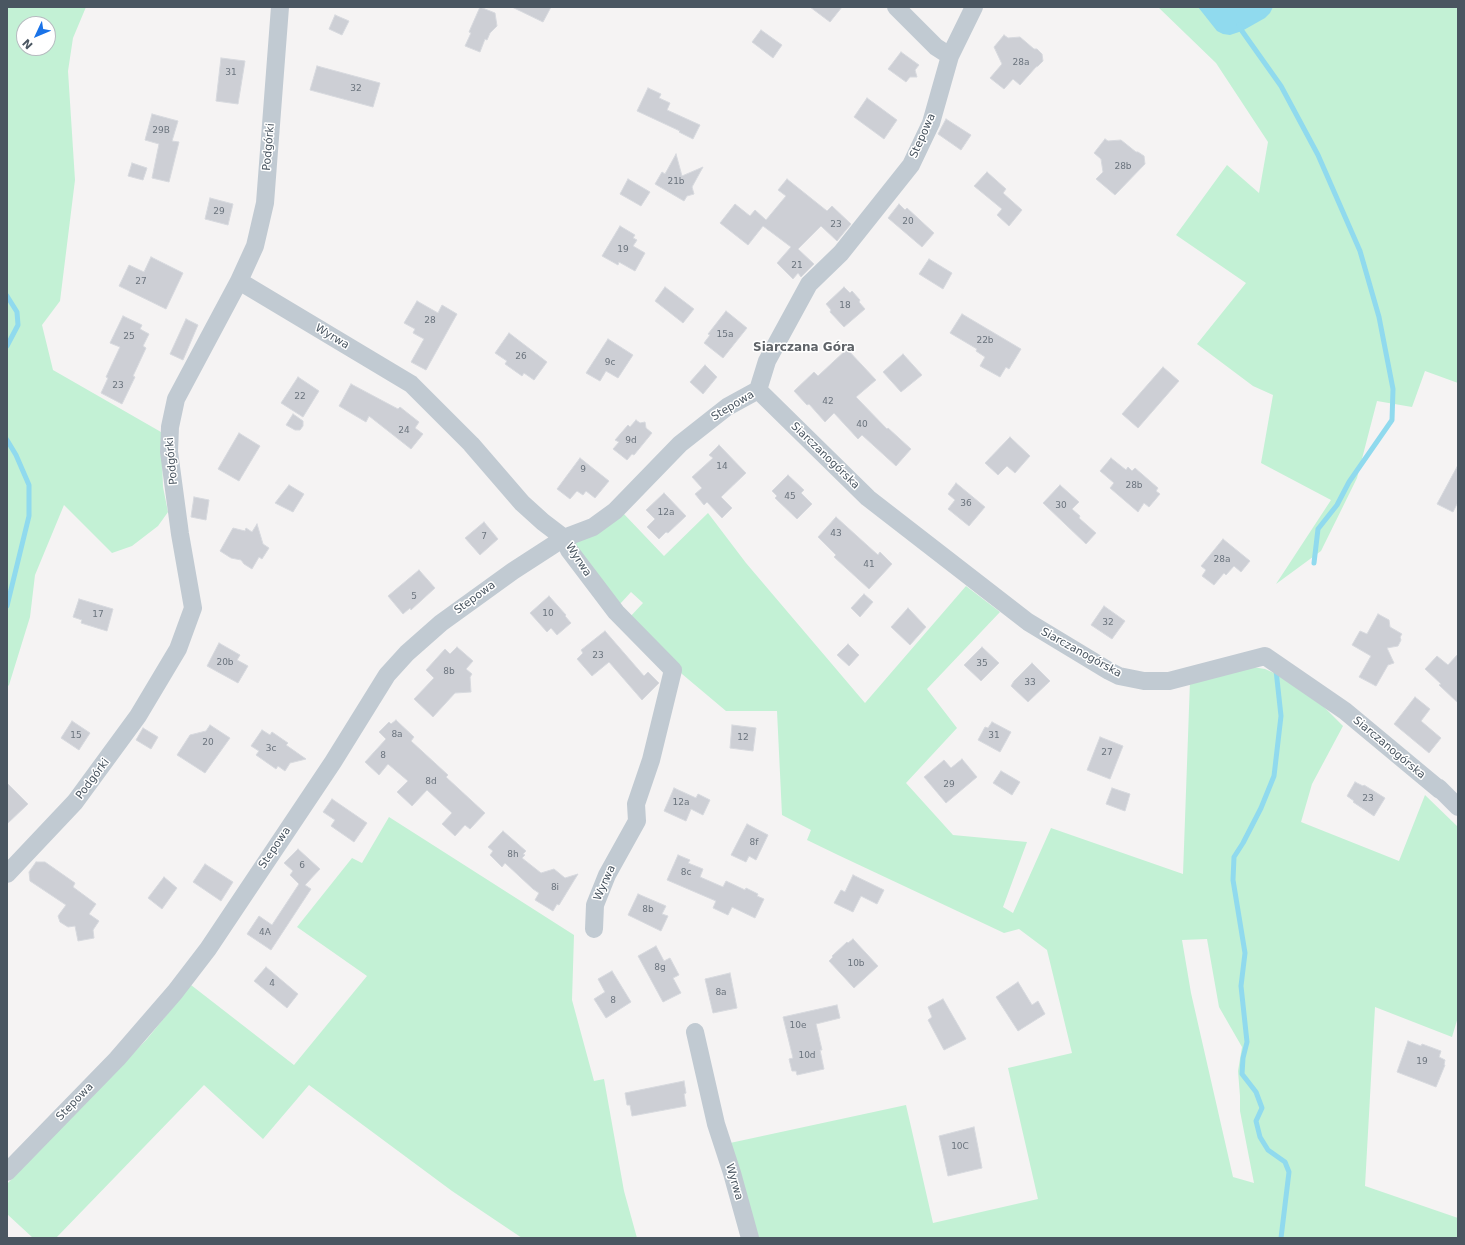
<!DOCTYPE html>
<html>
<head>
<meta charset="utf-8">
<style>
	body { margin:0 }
	#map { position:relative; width:1465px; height:1245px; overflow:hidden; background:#f5f3f3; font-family:"DejaVu Sans",sans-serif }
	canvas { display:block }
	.frame { position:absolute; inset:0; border:8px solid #4a5661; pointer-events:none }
	.north { position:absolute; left:16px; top:16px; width:40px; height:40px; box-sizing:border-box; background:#fff; border:1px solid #b7bbc0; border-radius:50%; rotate:226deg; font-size:11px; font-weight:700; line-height:16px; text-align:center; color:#4a5661 }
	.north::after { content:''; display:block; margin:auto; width:14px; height:18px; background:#1a73e8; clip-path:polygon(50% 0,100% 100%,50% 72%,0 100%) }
</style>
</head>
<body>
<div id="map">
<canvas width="1465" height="1245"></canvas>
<div class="frame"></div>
<div class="north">N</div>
</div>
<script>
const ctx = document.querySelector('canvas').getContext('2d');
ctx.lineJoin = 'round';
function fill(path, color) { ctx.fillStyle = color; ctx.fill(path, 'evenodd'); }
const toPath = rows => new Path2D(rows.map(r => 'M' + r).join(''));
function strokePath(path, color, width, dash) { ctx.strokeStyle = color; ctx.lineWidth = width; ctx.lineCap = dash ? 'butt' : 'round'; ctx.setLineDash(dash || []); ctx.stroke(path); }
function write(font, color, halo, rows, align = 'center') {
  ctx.font = font + ' "DejaVu Sans",sans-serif'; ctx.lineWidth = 3; ctx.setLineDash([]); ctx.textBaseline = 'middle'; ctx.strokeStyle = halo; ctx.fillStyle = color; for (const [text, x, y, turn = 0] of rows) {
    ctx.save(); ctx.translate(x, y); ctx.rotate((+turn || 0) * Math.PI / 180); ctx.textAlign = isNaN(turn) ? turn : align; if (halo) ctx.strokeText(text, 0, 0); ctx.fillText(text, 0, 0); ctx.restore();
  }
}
fill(toPath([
	[7,7,86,7,73,38,68,71,75,180,60,301,42,325,53,370,161,432,163,487,168,512,158,526,132,546,112,553,64,505,35,575,30,617,9,685,7,687],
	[24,24,48,24,48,48,24,48],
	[1158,7,1458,7,1458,383,1425,371,1412,407,1377,401,1357,478,1321,551,1276,584,1331,500,1261,463,1273,395,1253,386,1197,344,1246,283,1176,235,1227,165,1259,193,1268,142,1216,63],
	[623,513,664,556,708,513,746,563,865,703,966,586,1000,612,927,689,957,728,906,783,953,835,1027,842,1003,907,1013,913,1051,828,1183,874,1190,681,1246,666,1265,669,1283,677,1313,696,1343,726,1312,784,1301,822,1399,861,1425,795,1458,827,1458,1017,1452,1037,1375,1007,1365,1186,1458,1218,1458,1238,754,1238,730,1143,906,1105,933,1223,1038,1199,1008,1068,1072,1053,1047,950,1019,929,1004,933,838,855,807,840,811,830,782,815,777,711,726,711,682,674,629,618,643,603,631,592,620,604,572,543],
	[1207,939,1219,1007,1242,1047,1238,1071,1240,1096,1240,1111,1254,1183,1233,1177,1191,993,1182,940],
	[389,817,574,935,572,1000,594,1081,604,1079,624,1191,637,1238,522,1238,452,1191,309,1085,263,1139,204,1085,56,1238,33,1238,7,1214,7,1184,147,1039,191,985,294,1065,367,976,297,927,352,858,362,863]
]), '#c3f1d5');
fill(toPath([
	[1198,7,1273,7,1270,13,1265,18,1242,31,1230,35,1223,34,1217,31]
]), '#90daee');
strokePath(toPath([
	[1239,25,1242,31,1281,86,1318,155,1360,251,1379,317,1393,389,1392,420,1349,482,1337,505,1318,529,1314,563],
	[7,296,17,312,18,325,7,346],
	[7,440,16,455,29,485,29,516,7,606],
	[1276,670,1281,716,1274,776,1261,808,1243,843,1234,857,1233,880,1245,953,1241,986,1247,1042,1243,1058,1242,1074,1256,1092,1262,1108,1256,1121,1260,1137,1268,1150,1285,1162,1289,1172,1281,1238]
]), '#90daee', 5);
const building = toPath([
	[480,7,495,13,497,26,490,33,487,40,485,39,480,52,465,46,471,33,469,32,480,7],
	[512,7,551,7,543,22,512,7],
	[810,7,842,7,830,22,810,7],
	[335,15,349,21,342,35,329,29,335,15],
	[761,30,782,45,773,58,752,42,761,30],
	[1004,35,1008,38,1020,37,1034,49,1037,49,1042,54,1043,61,1038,66,1036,67,1020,85,1013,79,1004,89,990,78,1002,64,994,47,1004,35],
	[901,52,919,65,915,70,917,77,910,77,906,82,888,69,901,52],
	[221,58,245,61,238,104,216,101,221,58],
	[317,66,380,83,373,107,310,90,317,66],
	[648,88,661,94,659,98,670,103,667,110,700,125,693,139,679,132,680,131,637,111,648,88],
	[867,98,897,120,884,139,854,117,867,98],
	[152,114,178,121,172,141,179,142,169,182,152,178,159,144,145,140,152,114],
	[946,119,971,135,961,150,938,134,946,119],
	[1105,139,1108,141,1121,140,1136,152,1138,152,1144,156,1145,164,1115,195,1096,179,1103,172,1101,159,1094,153,1105,139],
	[676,154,682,176,703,167,692,187,694,194,687,196,684,201,655,184,662,172,665,174,676,154],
	[132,163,147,168,143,180,128,176,132,163],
	[987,172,1006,189,1003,193,1022,210,1009,226,997,215,1002,209,974,186,987,172],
	[628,179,650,192,641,206,620,194,628,179],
	[787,179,827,211,832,206,851,224,837,241,821,226,798,249,814,264,801,277,798,273,793,279,777,263,791,247,763,226,748,245,720,223,735,204,750,216,755,210,766,220,786,196,778,190,787,179],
	[210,198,233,204,228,225,205,219,210,198],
	[899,204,905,210,907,208,934,233,922,247,888,218,899,204],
	[620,226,635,235,633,238,637,240,633,246,645,253,635,271,619,262,618,265,602,256,620,226],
	[151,257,183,273,166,309,119,286,129,265,144,272,151,257],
	[929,259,952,273,943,289,919,274,929,259],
	[665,287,694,309,683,323,655,301,665,287],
	[844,287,850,293,852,291,860,300,859,302,865,309,844,327,830,312,831,310,826,304,844,287],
	[417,301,438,313,442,305,457,314,426,370,411,362,424,339,413,333,415,329,404,323,417,301],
	[726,311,747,328,723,358,704,343,710,335,708,334,726,311],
	[962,314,1021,349,1009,369,1006,367,1000,377,980,366,985,357,976,351,977,349,950,333,962,314],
	[123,316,142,325,140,329,149,334,143,346,146,348,133,376,135,377,122,404,101,393,108,378,106,377,120,347,110,343,123,316],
	[186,319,198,325,183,360,170,354,186,319],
	[509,333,547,362,534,380,524,373,522,376,505,364,507,361,495,353,509,333],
	[608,339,633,355,618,378,606,371,600,381,586,373,608,339],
	[847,349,876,380,856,397,887,429,888,428,911,449,896,466,862,435,858,439,834,413,825,422,809,404,807,405,794,391,814,372,818,376,847,349],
	[903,354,922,375,901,392,883,372,903,354],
	[705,365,717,377,703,394,690,382,705,365],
	[1163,367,1179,381,1138,428,1122,414,1163,367],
	[298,377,319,391,303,417,281,403,298,377],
	[351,384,398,409,400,407,419,422,415,428,423,434,411,449,369,416,366,422,339,406,351,384],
	[293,414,303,421,303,426,300,430,295,430,286,425,293,414],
	[636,420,640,423,645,422,646,428,652,433,634,455,632,454,627,460,613,449,619,442,615,440,628,425,630,427,636,420],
	[239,433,260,446,239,481,218,469,239,433],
	[1010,437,1030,456,1015,473,1007,466,998,475,985,463,1010,437],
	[719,445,746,473,721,497,732,508,722,518,707,502,704,505,695,494,702,488,692,477,713,458,709,455,719,445],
	[580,458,609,481,595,498,586,491,583,495,577,491,570,499,557,489,580,458],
	[1111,458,1126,470,1128,467,1132,471,1135,468,1158,488,1156,491,1160,494,1149,507,1144,503,1138,512,1110,488,1114,483,1100,471,1111,458],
	[1458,465,1458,502,1453,512,1437,504,1458,465],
	[788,475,804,490,801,493,812,504,797,519,775,498,777,496,772,491,788,475],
	[956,483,985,507,969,526,948,509,955,500,948,494,956,483],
	[289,485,304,494,293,512,275,503,289,485],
	[1060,485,1079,502,1072,509,1080,516,1079,518,1096,533,1086,544,1043,503,1060,485],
	[664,493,686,516,668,533,666,532,659,539,647,527,655,519,646,510,664,493],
	[194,497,209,500,206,520,191,517,194,497],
	[836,517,878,555,880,552,892,564,869,589,834,557,836,555,818,537,836,517],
	[484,522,498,539,480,555,465,538,484,522],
	[257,524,263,544,269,548,262,559,259,557,252,569,244,564,241,560,231,558,220,551,233,528,245,531,246,528,252,532,257,524],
	[1223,539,1250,561,1241,572,1234,566,1226,575,1224,573,1214,585,1202,576,1206,570,1201,566,1223,539],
	[419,570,435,588,411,610,410,608,403,614,388,596,419,570],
	[864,594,873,602,860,617,851,608,864,594],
	[549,596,566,615,565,616,571,623,557,635,551,628,547,632,530,613,549,596],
	[79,599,113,609,107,631,81,623,82,620,73,617,79,599],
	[1104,606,1125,621,1112,639,1091,625,1104,606],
	[908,608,926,627,910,645,891,627,908,608],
	[1378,614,1389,620,1390,627,1402,634,1400,637,1401,640,1398,646,1387,648,1394,663,1388,665,1376,686,1359,677,1371,656,1352,645,1360,631,1367,634,1378,614],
	[605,631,644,676,648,672,659,683,642,700,609,662,592,676,577,659,583,653,581,650,605,631],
	[219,643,240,655,237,660,248,666,238,683,207,666,219,643],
	[848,644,859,655,849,666,837,655,848,644],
	[457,647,473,661,466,669,472,674,470,677,471,692,455,693,433,717,414,699,434,678,426,670,445,649,450,654,457,647],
	[982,647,999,663,981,681,964,665,982,647],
	[1458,654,1458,703,1439,685,1441,684,1425,669,1437,656,1448,665,1458,654],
	[1032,663,1050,681,1028,702,1011,686,1014,681,1032,663],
	[1415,697,1430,709,1421,721,1441,738,1429,753,1394,724,1415,697],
	[396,720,414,737,411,741,448,775,446,777,485,813,470,829,465,825,455,836,442,824,452,813,427,790,412,806,397,792,408,781,388,764,379,775,365,762,386,739,379,732,389,722,391,724,396,720],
	[72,721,90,733,79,750,61,738,72,721],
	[992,722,1011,732,1000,752,978,740,985,727,988,728,992,722],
	[210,725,230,738,205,773,177,755,190,735,206,731,210,725],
	[732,725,756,728,753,751,730,748,732,725],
	[143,728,158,737,151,749,136,740,143,728],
	[262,730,270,735,272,732,288,743,286,745,306,759,290,763,285,771,278,766,276,769,256,755,259,751,251,746,262,730],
	[1100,737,1123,746,1110,779,1087,770,1100,737],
	[962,759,977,777,946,803,924,777,944,760,951,768,962,759],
	[1001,771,1020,782,1012,795,993,783,1001,771],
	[1355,782,1363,786,1364,785,1385,798,1374,816,1353,802,1354,801,1347,796,1355,782],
	[7,783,28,804,7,824,7,783],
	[674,788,696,798,698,794,710,800,703,815,691,809,686,821,664,811,674,788],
	[1112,788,1130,794,1125,811,1106,804,1112,788],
	[332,799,367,823,354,842,331,826,335,820,323,812,332,799],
	[747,824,768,835,756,860,749,856,746,862,731,855,747,824],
	[503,831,526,851,523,854,525,855,522,858,541,873,554,869,565,878,578,874,559,905,557,904,553,911,535,900,539,893,533,889,505,863,502,867,490,855,493,851,488,847,503,831],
	[298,849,320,869,305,885,311,889,271,950,247,934,259,916,272,925,299,884,290,875,293,871,284,863,298,849],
	[678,855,690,860,688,863,703,869,700,877,723,887,726,881,745,890,746,888,758,894,757,896,764,899,755,918,732,907,728,915,713,908,716,901,667,880,678,855],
	[36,862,45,862,75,883,73,887,96,904,89,914,99,921,93,930,94,938,78,941,75,926,68,927,60,922,58,916,66,905,30,881,29,872,36,862],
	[205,864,233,882,221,901,193,882,205,864],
	[853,875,884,890,877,904,861,896,853,912,834,903,841,890,845,892,853,875],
	[164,877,177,888,162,909,148,898,164,877],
	[638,894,666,906,662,914,668,916,661,931,628,915,638,894],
	[853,939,878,966,854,988,829,961,833,957,832,956,847,942,848,943,853,939],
	[656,946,664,961,670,958,679,975,673,978,681,993,663,1002,638,956,656,946],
	[266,967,298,994,287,1008,254,981,266,967],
	[612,971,631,1002,606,1018,594,999,605,992,598,979,612,971],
	[730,973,737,1008,713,1013,705,979,730,973],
	[1018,982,1032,1005,1038,1001,1045,1014,1018,1031,996,997,1018,982],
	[943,999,966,1039,944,1050,928,1020,932,1017,928,1007,943,999],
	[837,1005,840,1018,816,1024,822,1050,820,1050,824,1069,797,1075,796,1071,792,1071,789,1059,793,1058,783,1017,837,1005],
	[1408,1041,1421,1046,1422,1044,1441,1051,1439,1057,1445,1060,1444,1065,1445,1065,1436,1087,1397,1072,1408,1041],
	[684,1081,686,1093,684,1094,686,1106,632,1116,630,1105,627,1105,625,1093,684,1081],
	[974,1127,982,1168,948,1176,939,1136,974,1127]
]);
fill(building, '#cdcfd5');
strokePath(building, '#d7d9de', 1);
strokePath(toPath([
	[896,7,936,47,950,56],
	[239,281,411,384,471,444,522,503,543,522,564,538,569,550,616,612,673,670,651,760,636,804,637,821,607,875,595,905,594,929],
	[758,390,868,498,1028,622,1109,671,1119,676,1144,681,1169,681,1265,656,1345,711,1440,790,1439,788,1458,807],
	[7,874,75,802,138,716,178,649,193,608,180,534,169,452,170,427,176,399,239,281,255,246,265,203,280,7],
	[695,1032,716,1124,732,1173,750,1238],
	[7,1172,117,1059,175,992,208,949,333,762,387,675,407,653,441,623,513,571,564,538,593,527,615,511,680,444,727,407,758,390,767,361,809,284,841,253,911,165,931,123,950,56,974,7]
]), '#c1cad2', 18);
write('9px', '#6b747e', null, [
	["28a",1021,63],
	["31",231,73],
	["32",356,89],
	["29B",161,131],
	["28b",1123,167],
	["21b",676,182],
	["29",219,212],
	["20",908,222],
	["23",836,225],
	["19",623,250],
	["21",797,266],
	["27",141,282],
	["18",845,306],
	["28",430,321],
	["15a",725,335],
	["25",129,337],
	["22b",985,341],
	["26",521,357],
	["9c",610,363],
	["23",118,386],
	["22",300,397],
	["42",828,402],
	["40",862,425],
	["24",404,431],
	["9d",631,441],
	["14",722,467],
	["9",583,470],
	["28b",1134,486],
	["45",790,497],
	["36",966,504],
	["30",1061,506],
	["12a",666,513],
	["43",836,534],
	["7",484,537],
	["28a",1222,560],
	["41",869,565],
	["5",414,597],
	["10",548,614],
	["17",98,615],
	["32",1108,623],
	["23",598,656],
	["20b",225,663],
	["35",982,664],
	["8b",449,672],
	["33",1030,683],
	["8a",397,735],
	["15",76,736],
	["31",994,736],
	["12",743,738],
	["20",208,743],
	["3c",271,749],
	["27",1107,753],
	["8",383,756],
	["8d",431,782],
	["29",949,785],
	["23",1368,799],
	["12a",681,803],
	["8f",754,843],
	["8h",513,855],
	["6",302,866],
	["8c",686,873],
	["8i",555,888],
	["8b",648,910],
	["4A",265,933],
	["10b",856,964],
	["8g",660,968],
	["4",272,984],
	["8a",721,993],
	["8",613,1001],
	["10e",798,1026],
	["10d",807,1056],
	["19",1422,1062],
	["10C",960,1147]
]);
write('11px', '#4a5661', '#fff', [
	["Stepowa",923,136,-66],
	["Podgórki",269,147,-85],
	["Wyrwa",332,337,31],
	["Stepowa",733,406,-31],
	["Siarczanogórska",825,456,44],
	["Podgórki",172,461,-95],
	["Wyrwa",578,560,57],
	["Stepowa",475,598,-36],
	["Siarczanogórska",1081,653,29],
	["Siarczanogórska",1389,748,40],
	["Podgórki",93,779,-53],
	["Stepowa",275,848,-56],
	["Wyrwa",605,883,-66],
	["Stepowa",75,1102,-46],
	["Wyrwa",734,1182,74]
]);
write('bold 12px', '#5f6368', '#fff', [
	["Siarczana Góra",804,348]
]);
</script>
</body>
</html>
